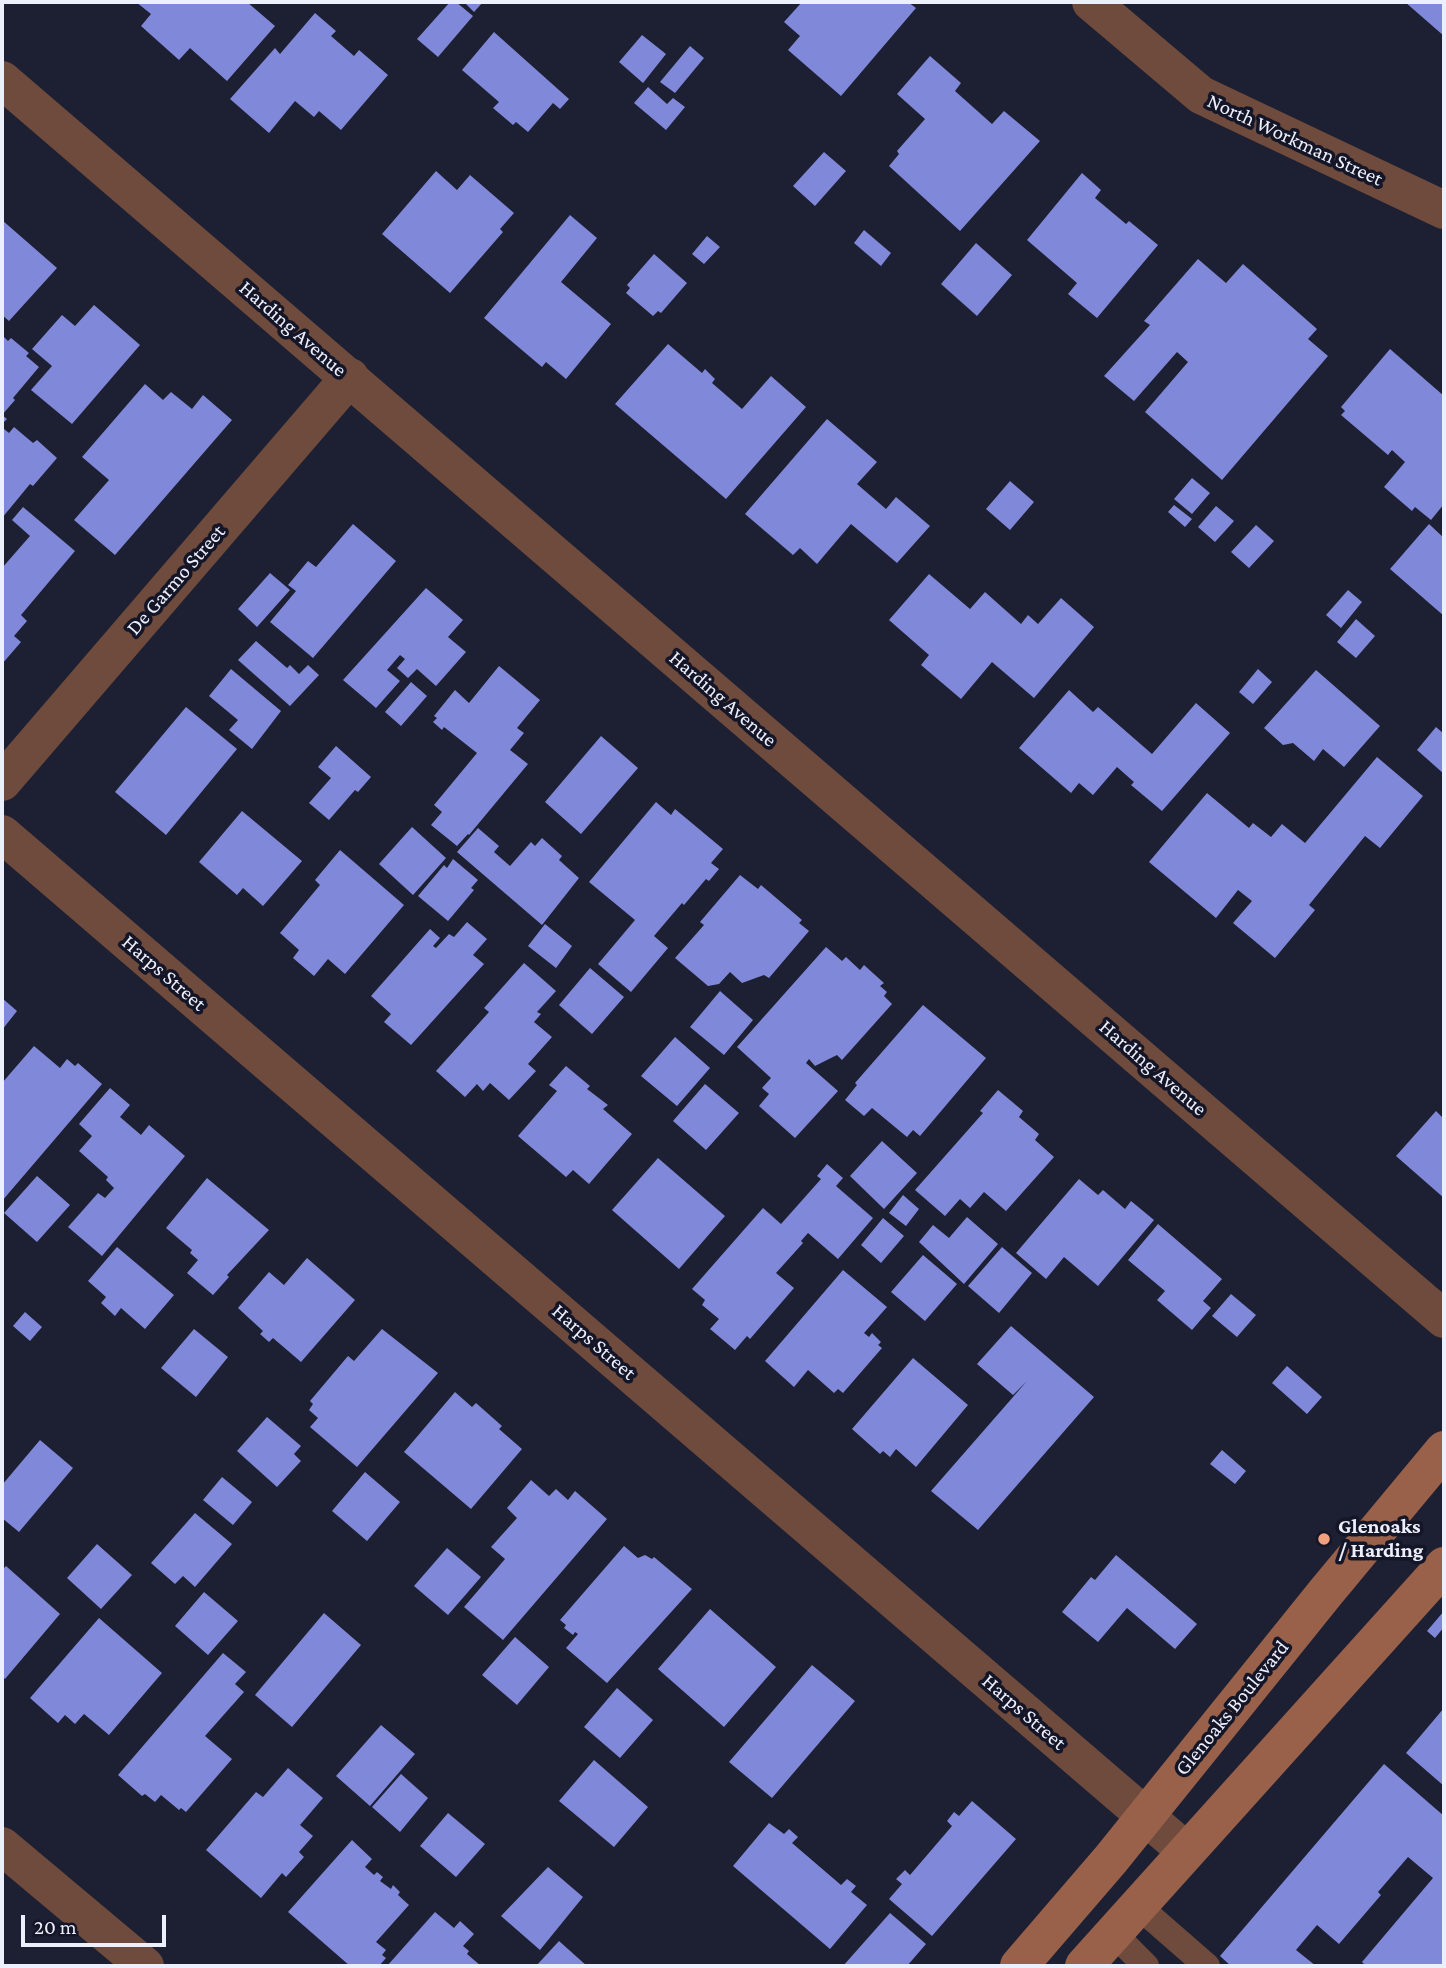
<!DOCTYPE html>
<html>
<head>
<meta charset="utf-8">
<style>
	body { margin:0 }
	#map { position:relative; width:1446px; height:1968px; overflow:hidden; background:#1d1f32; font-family:"Crimson Pro",serif }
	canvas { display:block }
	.frame { position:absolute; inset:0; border:4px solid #eceffc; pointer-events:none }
	.scale { position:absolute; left:21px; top:1915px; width:145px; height:32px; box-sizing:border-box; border:4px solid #eceffc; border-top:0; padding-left:9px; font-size:21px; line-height:24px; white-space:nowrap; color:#eceffc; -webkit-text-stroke:5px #141628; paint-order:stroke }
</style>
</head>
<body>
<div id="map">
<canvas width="1446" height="1968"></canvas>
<div class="frame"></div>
<div class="scale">20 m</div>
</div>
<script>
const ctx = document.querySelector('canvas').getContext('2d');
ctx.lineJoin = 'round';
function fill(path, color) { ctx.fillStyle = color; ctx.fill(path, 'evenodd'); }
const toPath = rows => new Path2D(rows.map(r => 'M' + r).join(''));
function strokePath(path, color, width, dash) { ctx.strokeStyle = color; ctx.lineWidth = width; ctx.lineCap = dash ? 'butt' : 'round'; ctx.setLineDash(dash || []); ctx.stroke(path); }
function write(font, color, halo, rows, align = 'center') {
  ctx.font = font + ' "Crimson Pro",serif'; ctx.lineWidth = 7; ctx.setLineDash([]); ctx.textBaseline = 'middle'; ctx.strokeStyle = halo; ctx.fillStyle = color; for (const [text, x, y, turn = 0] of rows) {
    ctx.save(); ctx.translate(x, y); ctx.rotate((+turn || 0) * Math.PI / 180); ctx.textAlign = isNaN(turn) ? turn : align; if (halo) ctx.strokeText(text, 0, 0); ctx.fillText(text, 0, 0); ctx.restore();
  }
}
fill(toPath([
	[136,2,247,2,275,26,227,81,190,48,179,60,141,26,151,14],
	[450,2,456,2,473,16,438,57,417,39],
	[464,2,483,2,474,12],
	[802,2,908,2,916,8,841,96,788,50,800,36,784,22],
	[1405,2,1444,2,1444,36],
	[315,13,336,31,331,36,354,56,359,50,388,75,341,130,319,111,314,117,295,101,269,133,230,99,275,48,280,54],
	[494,32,569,99,560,109,553,103,528,132,516,122,513,125,493,108,499,102,462,70],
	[642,35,666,54,643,83,619,62],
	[690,46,704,58,675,93,660,82],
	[930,56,961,83,955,91,992,124,1004,111,1040,141,960,231,889,166,899,154,897,151,925,119,897,94],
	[648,87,667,104,673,98,685,107,666,130,634,103],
	[824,152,846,171,815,206,793,186],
	[436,171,457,190,470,175,514,213,500,229,503,232,450,293,382,234],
	[1082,173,1101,190,1095,198,1126,224,1129,221,1158,245,1097,318,1068,294,1077,283,1027,240],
	[570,215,597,238,561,282,611,324,566,379,546,362,542,367,484,318],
	[2,220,57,268,9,321,2,315],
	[864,230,891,253,881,266,854,243],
	[707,236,720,247,704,264,692,254],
	[976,243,1012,275,977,316,941,284],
	[654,254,687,283,661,313,658,311,653,316,626,293,630,288,627,285],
	[1198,259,1226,283,1243,264,1317,329,1308,339,1328,356,1222,480,1145,412,1188,362,1177,352,1134,401,1104,376,1150,325,1144,321],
	[94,305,140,345,72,424,31,390,52,366,32,349,62,315,75,326],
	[4,337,8,341,11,338,29,353,26,356,39,367,13,398,15,400,2,415,7,419,2,424],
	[668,344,702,373,705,369,715,379,712,383,742,409,771,376,806,407,726,499,615,404],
	[1390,349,1444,396,1444,504,1431,520,1415,507,1412,511,1384,487,1405,462,1392,450,1388,455,1341,415,1345,411,1341,407],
	[145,384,163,400,171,392,192,409,203,395,232,420,115,555,74,520,109,480,82,457],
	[827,419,877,462,857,484,886,509,896,497,930,526,897,563,851,524,817,564,800,548,793,555,745,514],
	[14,427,33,443,37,440,57,458,33,486,30,484,2,518,2,464,4,460,2,458,2,431,4,429,9,433],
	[1192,478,1210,493,1192,514,1174,499],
	[1010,481,1034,502,1010,530,986,509],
	[1174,505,1192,519,1185,527,1168,512],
	[1216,506,1234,521,1215,542,1198,527],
	[23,507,75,551,21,615,27,621,14,636,21,642,2,664,2,568,30,536,12,520],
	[353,524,396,561,313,658,270,622,296,591,288,585,308,561,316,567],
	[1429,524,1444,538,1444,616,1390,569],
	[1256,525,1274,541,1249,568,1231,552],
	[270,573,290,590,257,627,238,609],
	[929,574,970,609,985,592,1021,624,1028,615,1038,624,1061,598,1094,627,1034,698,992,662,961,699,921,665,929,655,889,620],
	[426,588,463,620,448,637,466,652,436,686,417,669,408,678,397,668,405,659,400,655,387,670,400,681,376,708,343,680],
	[1348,590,1362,602,1341,628,1326,615],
	[1356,619,1375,636,1356,658,1337,642],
	[256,641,287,668,290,665,299,674,308,665,319,675,290,706,238,660],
	[499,666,540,700,517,728,524,733,510,750,528,764,469,835,468,834,457,846,431,825,442,812,434,805,477,753,444,727,442,730,433,722,437,718,434,716,455,690,469,703],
	[231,669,281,711,252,749,229,730,238,720,209,696],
	[1258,669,1272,682,1253,704,1239,692],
	[1316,670,1380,726,1344,767,1323,749,1314,761,1293,743,1283,745,1264,728],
	[411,682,427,696,401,726,385,712],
	[1069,690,1093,712,1098,707,1152,754,1196,703,1230,733,1162,811,1131,785,1134,782,1117,767,1093,795,1079,783,1071,793,1019,748],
	[186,707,237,749,166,835,115,792],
	[1436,727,1444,734,1444,774,1417,750],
	[601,736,638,768,581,834,545,802],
	[336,746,371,777,358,792,355,790,329,820,309,803,331,778,318,767],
	[1377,757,1423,796,1380,848,1365,836,1309,905,1315,910,1275,958,1233,923,1252,901,1238,890,1216,918,1149,862,1207,793,1249,828,1253,823,1271,837,1282,824,1305,843],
	[656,802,671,815,675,809,723,849,711,863,719,869,709,881,706,879,684,905,682,903,654,936,668,948,631,992,598,964,635,920,589,882],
	[242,811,302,861,263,906,243,888,237,895,199,862],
	[412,827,446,858,413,895,379,864],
	[478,828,499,846,494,852,510,866,531,842,535,846,542,838,562,856,559,860,579,878,542,925,457,852],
	[340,850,404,905,345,974,328,959,314,976,293,958,299,950,280,933,320,885,315,880],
	[453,859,478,880,471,888,474,890,448,921,418,896,444,865,447,868],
	[740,875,758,889,761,885,802,920,799,923,809,931,769,978,764,975,742,983,730,972,719,984,708,986,675,958,704,925,700,922],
	[467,922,487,939,473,955,484,964,411,1045,384,1022,391,1014,371,996,430,929,440,938,433,946,436,948,449,934,454,937],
	[545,924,572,946,556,968,528,946],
	[826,947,842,961,846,957,860,970,864,965,884,983,880,986,887,992,884,996,892,1004,842,1060,837,1055,815,1066,809,1059,806,1063,838,1091,795,1138,759,1106,769,1094,762,1088,771,1078,737,1047],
	[524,963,556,991,537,1012,541,1014,534,1022,552,1037,528,1064,536,1071,509,1100,490,1083,483,1091,477,1084,465,1097,436,1071,489,1012,484,1008],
	[590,968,624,997,592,1034,559,1005],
	[720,991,753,1020,724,1055,690,1027],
	[2,998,17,1011,2,1030],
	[923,1005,986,1058,920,1136,913,1130,907,1137,872,1108,864,1116,845,1100,857,1085,855,1083],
	[675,1037,710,1068,677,1106,641,1076],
	[34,1046,60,1068,67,1059,75,1066,78,1063,102,1084,2,1201,2,1152,4,1149,2,1147,2,1083],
	[566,1066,590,1086,587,1089,608,1105,603,1109,632,1134,589,1184,573,1170,566,1177,518,1136,557,1091,549,1085],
	[705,1084,739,1113,706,1150,673,1121],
	[110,1088,130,1105,120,1117,141,1135,149,1125,185,1156,102,1256,68,1227,98,1193,105,1198,114,1188,106,1180,108,1177,79,1151,92,1136,79,1124],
	[998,1090,1023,1111,1019,1117,1039,1134,1035,1140,1054,1157,1006,1211,984,1192,970,1208,960,1199,945,1216,915,1190,983,1113,980,1111],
	[1436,1111,1444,1119,1444,1198,1396,1156],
	[882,1141,917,1173,884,1209,850,1176],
	[658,1158,725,1216,679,1269,612,1210],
	[827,1164,843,1178,836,1186,873,1218,838,1259,808,1233,801,1241,803,1243,776,1273,794,1288,750,1339,747,1336,735,1350,710,1329,719,1319,702,1305,705,1300,692,1289,763,1208,781,1224,821,1179,817,1176],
	[37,1176,70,1205,37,1242,4,1213],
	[207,1178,269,1230,227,1275,229,1277,213,1295,187,1273,198,1260,190,1253,192,1250,166,1228],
	[1079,1179,1098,1195,1103,1190,1125,1209,1131,1201,1154,1220,1098,1286,1064,1257,1046,1279,1016,1253],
	[903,1195,919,1209,906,1226,889,1213],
	[967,1217,998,1244,964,1284,919,1242,933,1225,949,1238],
	[883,1218,904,1236,881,1263,861,1245],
	[1158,1224,1222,1279,1203,1301,1211,1308,1192,1330,1157,1300,1165,1291,1128,1260],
	[117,1247,174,1295,145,1329,121,1308,115,1316,101,1303,106,1297,88,1281],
	[1002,1247,1032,1273,999,1313,968,1286],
	[923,1255,957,1284,925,1321,891,1292],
	[307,1258,355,1300,301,1362,273,1338,269,1342,260,1334,263,1331,238,1308,269,1272,284,1285],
	[843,1270,887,1307,864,1333,869,1337,872,1333,881,1342,878,1345,882,1348,843,1393,838,1389,834,1393,808,1370,794,1387,765,1361],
	[1231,1294,1256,1315,1237,1337,1212,1316],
	[25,1312,42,1327,30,1341,13,1326],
	[1011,1326,1094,1397,978,1530,931,1491,1027,1381,1013,1395,977,1364],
	[194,1329,228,1357,196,1397,161,1368],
	[382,1329,438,1373,357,1467,310,1427,318,1418,309,1410,313,1404,310,1401,348,1356,354,1361],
	[913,1358,968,1405,916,1467,896,1449,890,1457,883,1451,880,1454,852,1429],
	[1287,1366,1322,1397,1307,1414,1272,1383],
	[455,1392,472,1407,476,1403,502,1426,499,1429,522,1449,471,1509,404,1452],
	[267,1417,301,1446,294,1454,301,1461,277,1487,237,1451],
	[40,1440,73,1468,19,1532,2,1518,2,1485],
	[1222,1450,1246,1471,1235,1484,1210,1464],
	[365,1472,400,1502,367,1541,332,1511],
	[222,1477,252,1502,233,1525,203,1500],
	[531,1480,549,1496,556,1489,568,1500,575,1491,607,1519,503,1640,464,1607,505,1559,491,1547,517,1518,507,1508],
	[195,1513,232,1544,195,1587,183,1576,175,1584,151,1563],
	[97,1544,132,1575,101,1609,67,1578],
	[624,1546,638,1558,645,1555,652,1559,654,1557,692,1589,607,1683,566,1648,578,1634,575,1632,573,1635,564,1628,566,1625,560,1620],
	[447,1548,481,1577,448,1615,414,1586],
	[1116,1555,1197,1624,1175,1649,1127,1608,1098,1642,1062,1612,1091,1577,1095,1580],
	[6,1566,60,1614,5,1679,2,1676,2,1570],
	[204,1592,238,1621,208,1655,175,1626],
	[710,1609,776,1667,724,1727,658,1669],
	[1444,1611,1444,1627,1435,1638,1427,1631],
	[324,1613,361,1645,292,1727,255,1695],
	[99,1618,162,1673,109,1735,84,1714,75,1724,65,1715,58,1723,30,1698],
	[515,1637,549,1667,517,1705,482,1675],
	[223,1653,246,1672,235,1684,244,1692,205,1736,232,1759,186,1812,181,1808,179,1810,161,1795,155,1802,145,1794,142,1796,118,1775],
	[812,1665,855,1701,772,1798,729,1762],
	[617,1688,653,1720,620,1758,584,1727],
	[1444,1708,1444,1786,1406,1753],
	[381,1725,415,1754,370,1806,336,1776],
	[594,1760,648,1807,614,1847,559,1801],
	[1384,1764,1444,1816,1444,1966,1366,1966,1362,1962,1433,1878,1408,1857,1378,1892,1381,1895,1339,1944,1317,1925,1296,1950,1316,1966,1231,1966,1220,1956],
	[288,1768,323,1798,300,1825,313,1836,299,1852,304,1857,286,1877,282,1873,261,1898,206,1850,256,1792,263,1797],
	[401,1774,428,1798,400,1832,372,1807],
	[972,1801,1016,1839,932,1936,889,1899,902,1884,896,1879,905,1870,910,1875,952,1826,947,1821,954,1812,959,1816],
	[448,1813,485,1844,456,1877,420,1846],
	[769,1823,784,1834,789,1829,798,1837,792,1843,841,1885,847,1879,856,1886,851,1892,867,1905,830,1949,733,1866],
	[352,1840,372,1859,365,1867,374,1875,377,1872,383,1877,380,1881,391,1889,393,1885,400,1892,398,1895,409,1905,376,1942,386,1950,382,1955,386,1958,379,1966,350,1966,288,1912],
	[548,1867,583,1897,540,1950,501,1916],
	[435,1912,454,1928,460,1921,474,1934,463,1946,469,1951,467,1954,481,1966,387,1966],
	[890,1913,926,1944,907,1966,843,1966],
	[559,1941,587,1966,536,1966]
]), '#8089d9');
strokePath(toPath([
	[1137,1905,1207,1966],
	[1113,1933,1146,1966]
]), '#6e4b3c', 26);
strokePath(toPath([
	[1091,2,1201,95,1444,210],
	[2,80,1444,1319],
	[2,782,350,377],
	[2,834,1186,1851],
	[2,1846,145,1966]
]), '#6e4b3c', 38);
strokePath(toPath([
	[1019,1966,1111,1859,1326,1592,1444,1450],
	[1084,1966,1444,1566]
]), '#996149', 38);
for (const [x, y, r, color] of [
	[1324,1539,7,"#f2a17e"]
]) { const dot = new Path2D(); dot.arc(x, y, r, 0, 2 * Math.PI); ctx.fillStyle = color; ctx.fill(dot); strokePath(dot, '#141628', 2.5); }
write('21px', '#eceffc', '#141628', [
	["North Workman Street",1295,140,25],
	["Harding Avenue",293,329,41],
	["De Garmo Street",176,580,-49],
	["Harding Avenue",723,699,41],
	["Harps Street",164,973,41],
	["Harding Avenue",1153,1068,41],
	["Harps Street",594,1342,41],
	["Glenoaks Boulevard",1232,1708,-51],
	["Harps Street",1024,1712,41]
]);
write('bold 21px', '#eceffc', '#141628', [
	["Glenoaks",1338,1527],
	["/ Harding",1338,1551]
], 'left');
</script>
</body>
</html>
